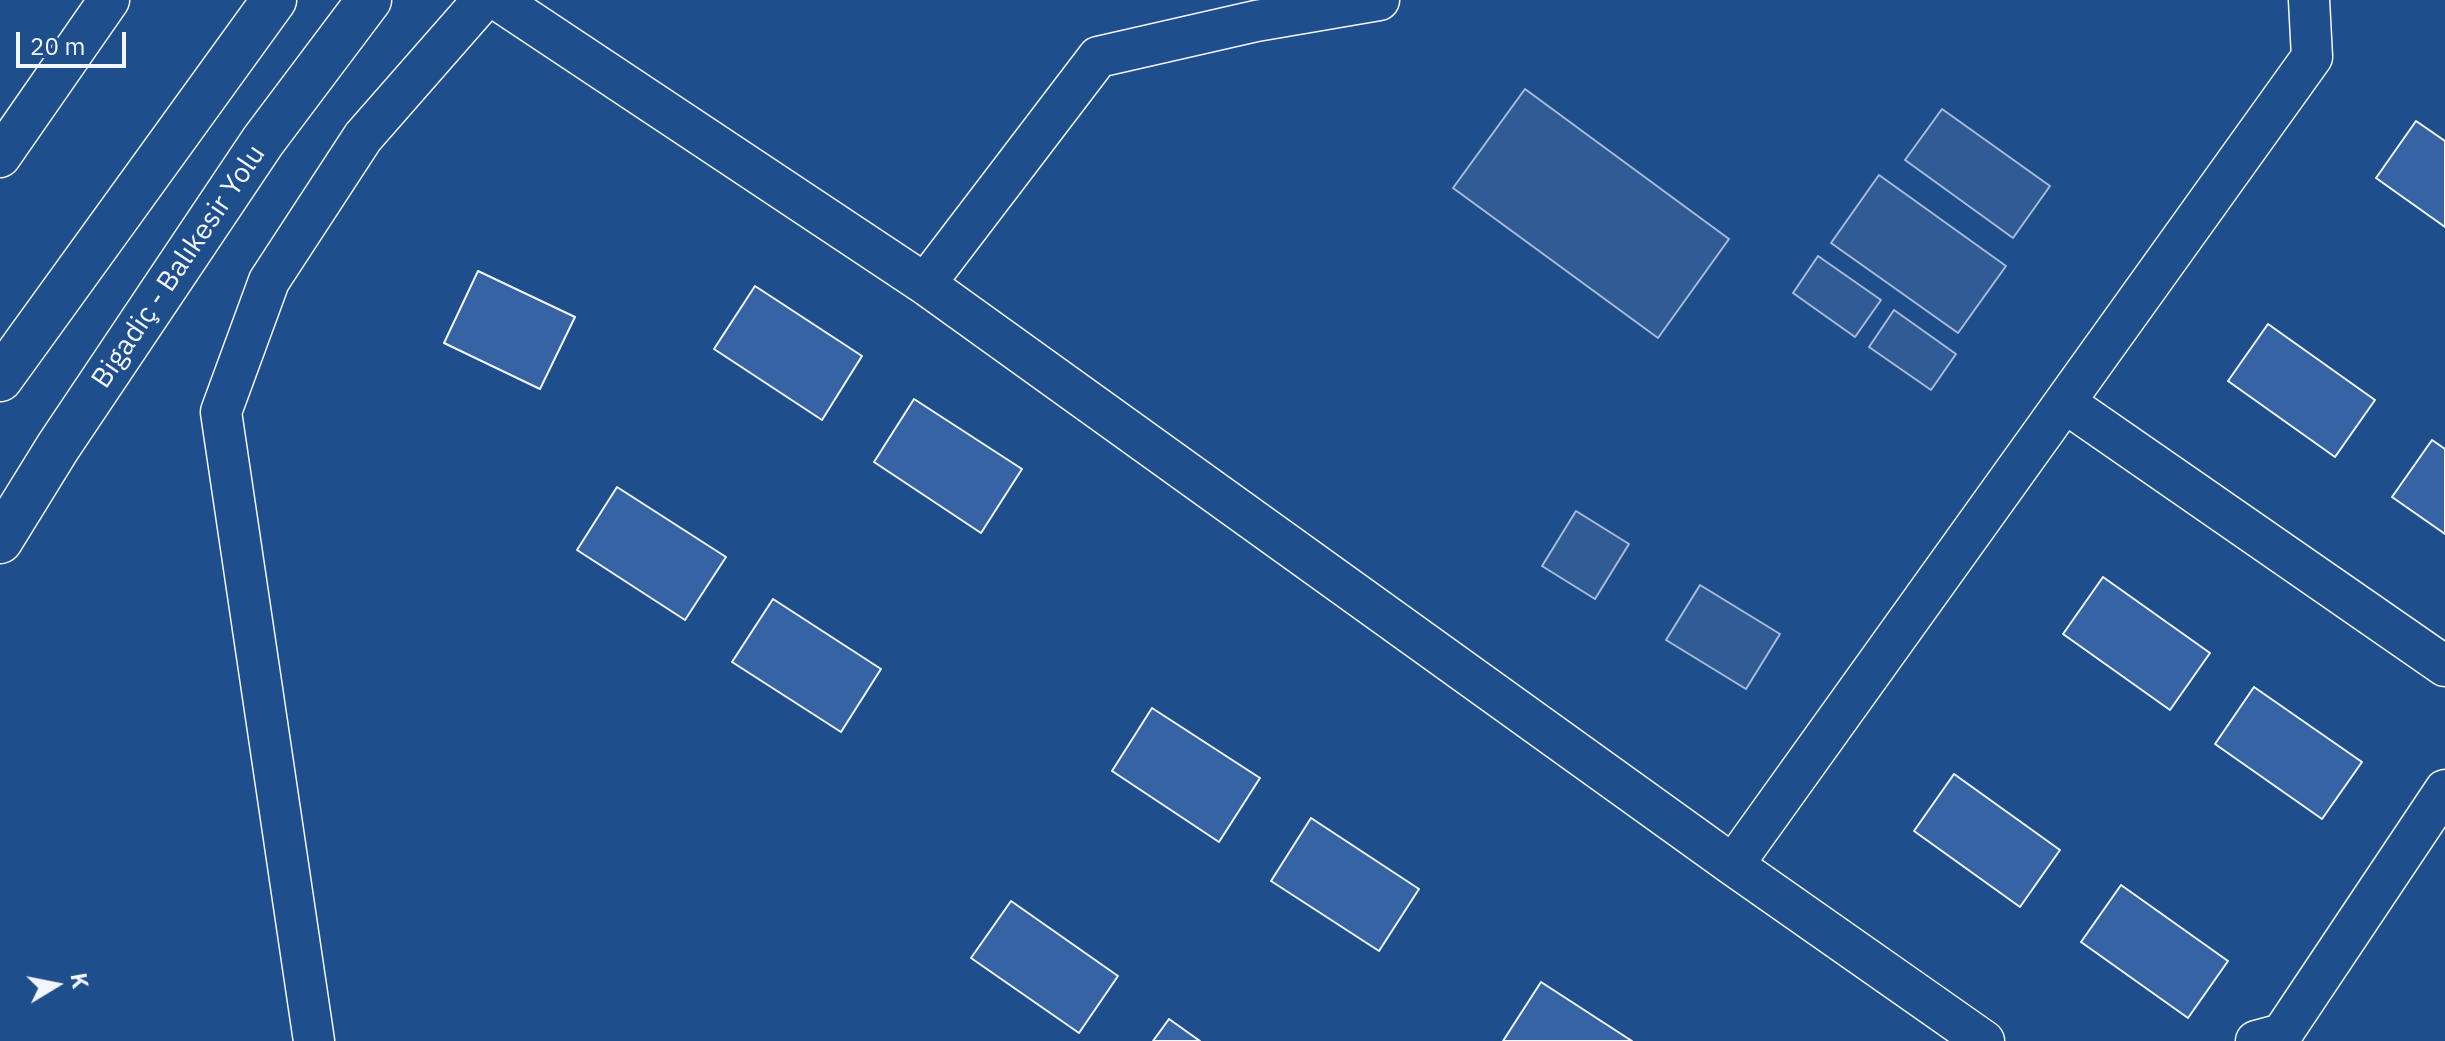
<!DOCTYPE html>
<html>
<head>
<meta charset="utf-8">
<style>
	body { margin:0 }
	#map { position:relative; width:2445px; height:1041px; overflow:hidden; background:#1f4e8c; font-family:"IBM Plex Sans",sans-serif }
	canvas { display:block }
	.north { position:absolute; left:16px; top:945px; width:80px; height:80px; -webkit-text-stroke:6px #1f4e8c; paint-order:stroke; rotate:80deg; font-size:22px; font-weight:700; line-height:32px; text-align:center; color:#f2f6ff }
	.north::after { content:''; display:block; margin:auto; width:28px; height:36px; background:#f2f6ff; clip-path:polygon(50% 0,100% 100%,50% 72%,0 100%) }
	.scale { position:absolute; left:16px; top:32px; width:110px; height:36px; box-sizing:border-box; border:4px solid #f2f6ff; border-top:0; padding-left:10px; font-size:24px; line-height:28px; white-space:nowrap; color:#f2f6ff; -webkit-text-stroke:6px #1f4e8c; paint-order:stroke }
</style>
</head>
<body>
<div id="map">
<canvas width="2445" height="1041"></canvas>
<div class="north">K</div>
<div class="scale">20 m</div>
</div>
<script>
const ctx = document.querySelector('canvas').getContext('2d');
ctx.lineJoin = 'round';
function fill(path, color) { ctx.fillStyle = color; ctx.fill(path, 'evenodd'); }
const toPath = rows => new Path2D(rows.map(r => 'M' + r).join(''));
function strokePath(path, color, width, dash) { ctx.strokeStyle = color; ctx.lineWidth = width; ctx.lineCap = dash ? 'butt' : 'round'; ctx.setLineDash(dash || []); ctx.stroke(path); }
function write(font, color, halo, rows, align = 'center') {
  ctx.font = font + ' "IBM Plex Sans",sans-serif'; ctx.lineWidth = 6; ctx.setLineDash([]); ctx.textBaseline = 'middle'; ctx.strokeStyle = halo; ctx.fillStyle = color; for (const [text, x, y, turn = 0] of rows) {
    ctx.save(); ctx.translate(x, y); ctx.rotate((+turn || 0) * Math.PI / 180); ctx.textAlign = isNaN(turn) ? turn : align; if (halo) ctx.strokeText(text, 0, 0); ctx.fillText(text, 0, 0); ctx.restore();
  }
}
const built = toPath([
	[1525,89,1729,239,1658,338,1453,188,1525,89],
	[1942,109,2050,186,2013,238,1905,160,1942,109],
	[1879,175,2006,266,1958,333,1831,243,1879,175],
	[1818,256,1881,300,1855,337,1793,293,1818,256],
	[1894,310,1956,354,1931,390,1869,347,1894,310],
	[1576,511,1629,544,1595,599,1542,566,1576,511],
	[1700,585,1780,634,1746,689,1666,640,1700,585]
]);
fill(built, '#305b95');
strokePath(built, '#a8bbd7', 2);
const building = toPath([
	[2416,121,2445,141,2445,227,2376,178,2416,121],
	[478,271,575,317,540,389,444,343,478,271],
	[755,286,862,356,822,420,714,349,755,286],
	[2268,324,2375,400,2335,457,2228,381,2268,324],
	[914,399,1022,469,981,533,874,462,914,399],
	[2432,440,2445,449,2445,534,2392,497,2432,440],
	[617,487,726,557,685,620,577,550,617,487],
	[2103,577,2210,653,2170,710,2063,634,2103,577],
	[773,599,881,669,841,732,732,662,773,599],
	[2254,687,2362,762,2322,819,2215,744,2254,687],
	[1152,708,1260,778,1219,842,1112,771,1152,708],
	[1954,774,2060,850,2020,907,1914,831,1954,774],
	[1311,818,1419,889,1379,951,1271,881,1311,818],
	[2121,885,2228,961,2188,1018,2081,942,2121,885],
	[1011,901,1118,976,1079,1033,971,958,1011,901],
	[1541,982,1632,1041,1503,1041,1541,982],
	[1169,1019,1200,1041,1153,1041,1169,1019]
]);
fill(building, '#3563a3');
strokePath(building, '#f2f6ff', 2);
const minor = toPath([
	[498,0,925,284,1733,865,1984,1041],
	[0,157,109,0],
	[925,284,1098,57,1256,21,1379,0],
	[2067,404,2445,666],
	[1733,865,2312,57,2309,0],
	[314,1041,221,412,269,281,363,137,483,0],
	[2256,1041,2282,1034,2445,790]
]);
const highway = toPath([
	[0,379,274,0],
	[0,541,58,447,263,141,369,0]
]);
strokePath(minor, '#f2f6ff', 43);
strokePath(highway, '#f2f6ff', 47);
strokePath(minor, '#1f4e8c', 40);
strokePath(highway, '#1f4e8c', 44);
write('28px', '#f2f6ff', '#1f4e8c', [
	["Bigadiç - Balıkesir Yolu",179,267,-56]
]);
</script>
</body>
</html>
